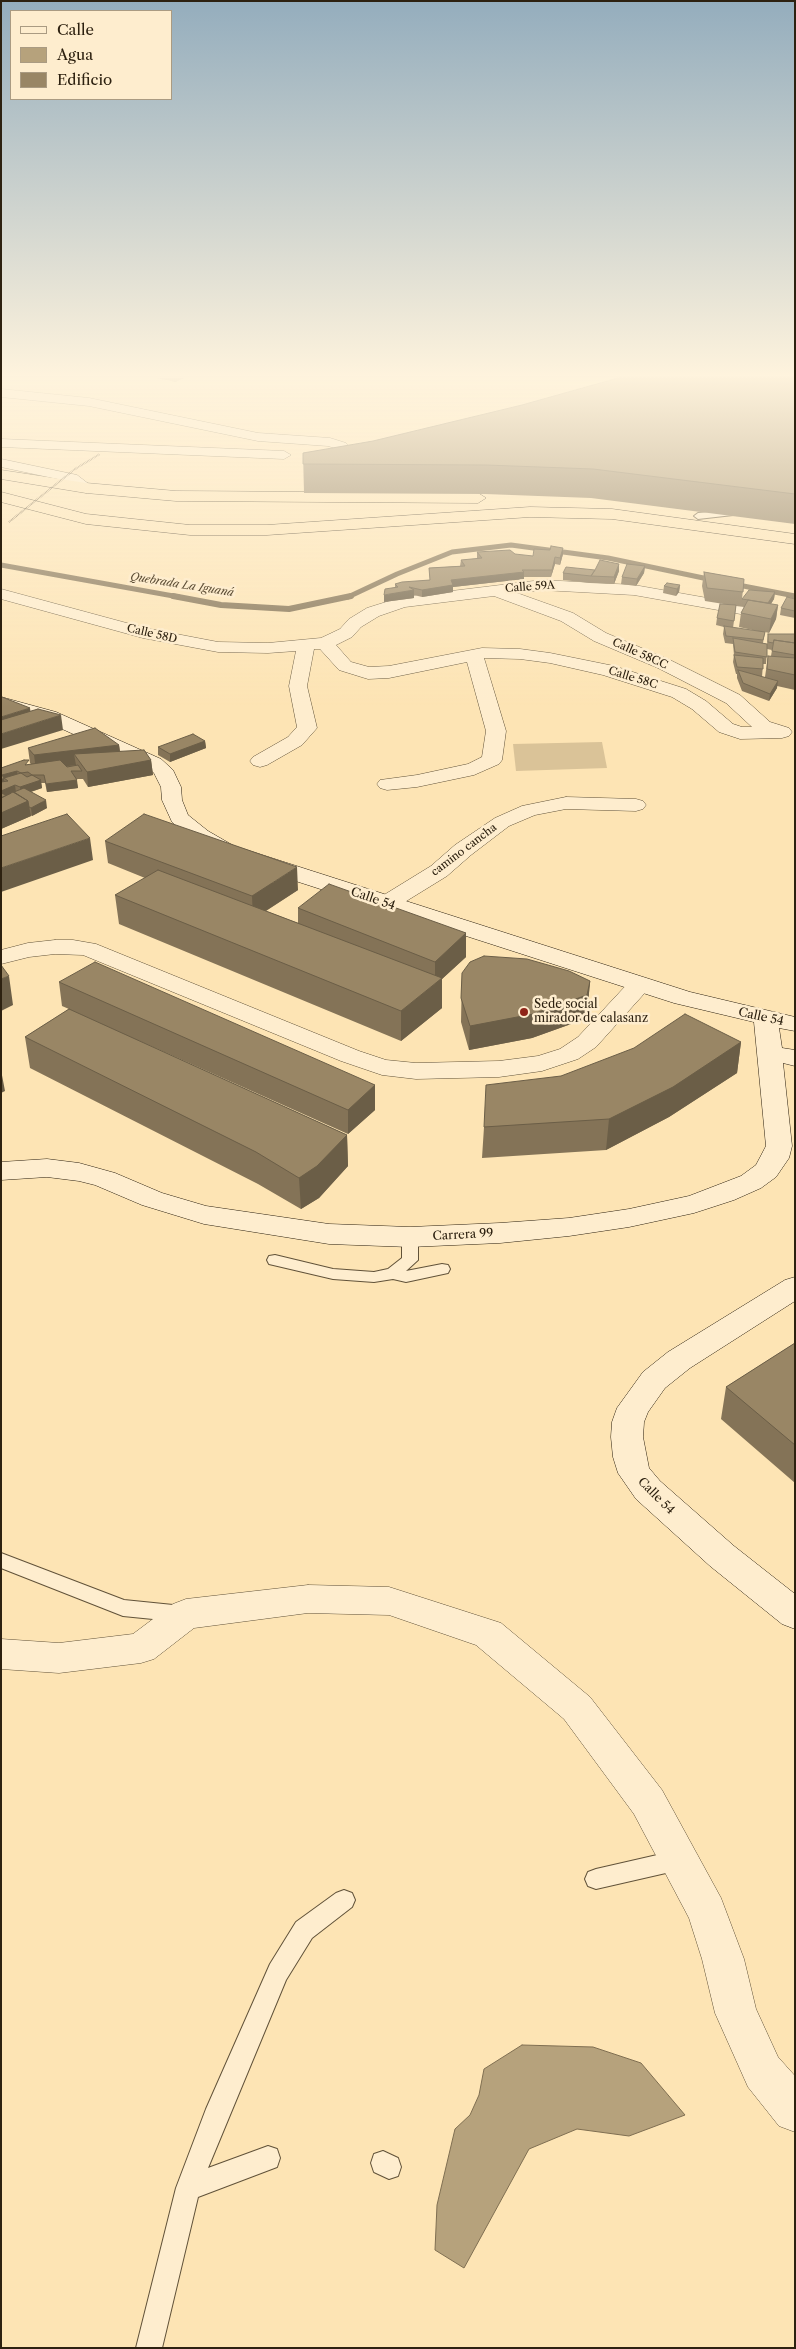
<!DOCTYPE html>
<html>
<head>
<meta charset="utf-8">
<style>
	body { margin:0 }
	#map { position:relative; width:796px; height:2349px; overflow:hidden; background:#fde4b4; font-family:"Libre Caslon Text",serif }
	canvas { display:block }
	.frame { position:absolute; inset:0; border:2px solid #2d2110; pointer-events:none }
	.legend { position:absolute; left:10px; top:10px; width:162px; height:90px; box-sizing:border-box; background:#feedce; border:1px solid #aa9b82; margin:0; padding:6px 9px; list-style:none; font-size:15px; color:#2d2110 }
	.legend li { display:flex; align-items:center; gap:10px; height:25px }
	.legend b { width:25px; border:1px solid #aa9b82 }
</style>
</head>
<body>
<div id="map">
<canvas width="796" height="2349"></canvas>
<div class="frame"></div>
<ul class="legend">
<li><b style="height:6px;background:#feedce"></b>Calle</li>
<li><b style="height:14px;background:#b6a27c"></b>Agua</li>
<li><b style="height:14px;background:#998665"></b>Edificio</li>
</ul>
</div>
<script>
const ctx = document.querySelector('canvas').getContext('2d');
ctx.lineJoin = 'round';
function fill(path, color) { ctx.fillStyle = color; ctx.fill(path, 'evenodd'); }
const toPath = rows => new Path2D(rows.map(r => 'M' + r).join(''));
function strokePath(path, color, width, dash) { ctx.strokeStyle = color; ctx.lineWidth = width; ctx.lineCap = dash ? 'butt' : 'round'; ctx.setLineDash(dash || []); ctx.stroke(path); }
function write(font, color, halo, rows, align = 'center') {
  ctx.font = font + ' "Libre Caslon Text",serif'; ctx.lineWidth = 5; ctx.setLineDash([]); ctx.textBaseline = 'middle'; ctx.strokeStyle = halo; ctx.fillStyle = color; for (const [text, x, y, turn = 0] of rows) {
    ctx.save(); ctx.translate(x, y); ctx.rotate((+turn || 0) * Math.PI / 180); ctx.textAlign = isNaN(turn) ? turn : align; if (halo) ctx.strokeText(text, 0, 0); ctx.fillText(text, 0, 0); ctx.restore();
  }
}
fill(toPath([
	[602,742,607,768,516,771,513,744]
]), '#dac398');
const water = toPath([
	[522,2045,593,2047,641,2063,685,2115,629,2136,577,2129,529,2149,464,2268,435,2250,437,2205,455,2129,470,2115,479,2095,484,2069,522,2045]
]);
fill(water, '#b6a27c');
strokePath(water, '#7f6e51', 1);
strokePath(toPath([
	[1,565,179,597],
	[733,584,795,596],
	[348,597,397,574,452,552,511,545,608,558,713,580]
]), '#7f6e51', 5);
strokePath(toPath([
	[173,596,221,605,289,609,351,596]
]), '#7f6e51', 6);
const lane = toPath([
	[739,509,743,512,742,514,698,519,694,516,698,513,739,509],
	[410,1232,416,1233,418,1237,418,1260,406,1271,442,1264,448,1265,450,1269,448,1273,406,1282,393,1279,374,1282,333,1279,269,1264,267,1260,269,1256,275,1255,333,1269,374,1272,388,1269,402,1258,402,1237,404,1233,410,1232],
	[1,1553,124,1600,183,1606,190,1608,193,1614,190,1620,183,1622,123,1616,1,1568,1,1553],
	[679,1850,687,1853,690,1860,687,1867,679,1870,596,1889,588,1886,585,1879,588,1872,596,1869,679,1850],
	[344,1890,352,1893,355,1900,352,1907,312,1938,286,1980,208,2168,268,2146,277,2149,280,2158,277,2167,198,2197,162,2348,136,2348,176,2188,206,2109,270,1964,296,1922,336,1893,344,1890],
	[383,2151,398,2158,401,2167,398,2176,389,2179,374,2172,371,2163,374,2154,383,2151]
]);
const street = toPath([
	[1,389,89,398,258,433,330,438,346,443,348,446,341,450,328,446,258,441,89,406,1,397,1,389],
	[1,439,284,451,291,455,284,459,1,447,1,439],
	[1,459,77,475,94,488,86,493,67,481,1,467,1,459],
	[542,580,634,585,769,609,772,613,769,617,763,618,634,595,542,590,517,593,573,613,606,633,670,660,740,695,770,722,789,728,792,732,789,736,782,738,740,739,719,732,692,709,672,697,603,675,550,663,520,659,484,658,506,731,502,760,499,764,474,775,417,787,387,790,380,788,377,784,380,780,417,775,468,764,482,757,486,731,467,662,389,678,368,679,339,670,320,649,314,649,307,686,317,728,302,745,267,765,260,767,253,765,250,761,253,757,288,737,297,727,289,686,296,651,268,653,218,652,143,638,1,599,1,589,145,628,218,642,268,643,321,638,340,629,349,619,367,608,402,597,542,580],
	[494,596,561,621,594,641,658,668,726,703,752,727,742,727,733,724,706,701,686,689,614,666,550,653,520,649,482,648,389,666,369,667,351,662,336,645,352,637,361,627,379,616,405,607,494,596],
	[566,797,636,799,643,801,646,805,643,809,636,811,566,809,535,815,509,826,471,855,447,876,395,908,387,910,379,908,376,903,379,898,431,866,455,845,495,818,522,806,566,797],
	[55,940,73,940,96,944,359,1051,386,1060,416,1063,499,1061,538,1056,560,1049,578,1037,631,980,640,978,649,980,652,985,596,1047,578,1059,542,1071,499,1077,416,1079,382,1075,341,1061,83,955,55,954,29,957,1,964,1,950,28,943,55,940],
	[308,1585,389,1587,501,1623,590,1697,662,1790,721,1898,744,1959,756,2009,778,2057,795,2076,795,2132,779,2126,748,2087,715,2013,702,1959,689,1918,634,1814,564,1719,476,1645,389,1615,308,1613,194,1628,154,1659,141,1663,59,1673,1,1669,1,1639,59,1643,133,1634,173,1604,186,1599,308,1585]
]);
const secondary = toPath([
	[1,697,56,712,161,759,173,770,181,787,182,800,188,815,208,831,234,846,690,992,795,1017,795,1031,779,1028,782,1048,795,1050,795,1066,783,1063,792,1146,789,1158,776,1177,761,1188,734,1200,694,1213,629,1227,569,1236,500,1243,410,1247,329,1244,204,1224,142,1205,95,1185,79,1181,47,1177,1,1180,1,1162,47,1159,79,1163,115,1173,162,1193,206,1206,329,1224,410,1227,500,1223,569,1218,629,1209,689,1196,741,1176,756,1165,766,1146,754,1022,674,1003,218,856,192,841,172,822,162,800,161,787,154,773,147,767,42,720,1,709,1,697],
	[795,1277,795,1301,690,1368,665,1388,648,1412,644,1422,643,1437,649,1468,660,1481,734,1546,795,1594,795,1629,782,1624,710,1566,636,1499,618,1473,613,1457,611,1437,612,1422,617,1408,643,1372,668,1352,785,1280,795,1277]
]);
const highway = toPath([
	[1,470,86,483,176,491,478,493,486,498,478,503,176,501,86,493,1,479,1,470],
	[1,492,86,514,190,525,267,525,530,507,612,509,795,534,795,544,612,519,530,517,267,535,190,535,86,524,1,502,1,492]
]);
strokePath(lane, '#615239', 2);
strokePath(street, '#615239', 1);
strokePath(secondary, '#2d2110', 1);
strokePath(highway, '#2d2110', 1);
fill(lane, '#feedce');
fill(street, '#feedce');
fill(secondary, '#feedce');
fill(highway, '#fde4b4');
strokePath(toPath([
	[9,522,75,469,100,454]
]), '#2d2110', 2, [0.5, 1]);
fill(toPath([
	[156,378,184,378,175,382],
	[795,378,795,524,591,498,485,494,304,493,303,453],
	[477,552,533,556,563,554,560,565,555,564,551,577,524,577,524,579,453,587,453,592,422,597,414,595,414,598,384,602,395,587,395,584,430,580,429,568,460,566,461,560,477,559],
	[619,564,619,571,614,584,590,583,563,580,563,573,595,570],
	[645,566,644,573,636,586,621,584,622,577],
	[704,572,744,579,742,599,775,592,774,599,771,604,778,605,776,619,769,633,765,632,763,643,767,644,768,634,795,634,795,690,777,686,777,688,769,701,742,691,737,678,737,674,736,674,733,662,734,655,733,644,725,643,723,634,724,627,716,625,717,618,730,605,705,601,702,586],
	[736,606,744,607,741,613,739,627,757,631,733,628],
	[767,649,772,650,771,656,768,656,765,677,762,677,763,664,766,664],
	[680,585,679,592,676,596,663,593,664,586],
	[795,599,795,618,780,615,781,608],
	[205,741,206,748,170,762,158,755,158,747],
	[119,745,120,751,151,760,153,775,88,787,83,779,76,779,78,788,47,792,45,783,41,783,42,788,31,792,47,808,32,816,30,815,31,816,1,829,1,768,31,764,30,763,28,748],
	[105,841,298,890,266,911,298,923,298,908,466,933,466,957,442,979,442,1008,401,1041,119,924,115,895,145,878,108,863],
	[462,973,590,981,588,1005,585,1019,532,1038,469,1050,461,1022],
	[59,982,375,1085,375,1110,348,1134,133,1038,347,1135,348,1166,319,1198,301,1209,258,1184,30,1068,25,1037,69,1009,62,1006],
	[741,1042,737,1073,669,1117,606,1150,482,1158,484,1127,561,1076],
	[795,1343,795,1483,721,1419,726,1387]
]), '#847357');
fill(toPath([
	[174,378,184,378,175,382],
	[563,548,563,554,560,565,560,558],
	[555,557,555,564,551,577,552,570],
	[619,564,619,571,614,584,614,577],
	[645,566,644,573,636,586,637,579],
	[524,572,524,579,453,587,453,592,422,597,422,590,451,580],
	[680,585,679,592,676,596,677,589],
	[414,590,414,598,384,602,384,595],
	[775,592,774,599,767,610,768,603],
	[778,605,776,619,769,633,771,619],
	[778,681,777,688,769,701,770,694],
	[30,708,32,723,1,733,1,717],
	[61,715,63,730,1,749,1,734],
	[205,741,206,748,170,762,170,754],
	[119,745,121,760,74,754,76,765,36,770,34,755],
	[151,760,153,775,88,787,87,772],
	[17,771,18,778,8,781,4,778,5,786,1,788,2,775],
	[41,780,42,788,21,795,20,787],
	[77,780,78,788,47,792,46,784],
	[15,785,16,793,1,799,1,791],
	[46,800,47,808,32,816,31,808],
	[28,801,31,816,1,829,1,806],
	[90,838,93,860,1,892,1,868],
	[297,867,298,890,253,919,252,896],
	[466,933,466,957,442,979,442,1008,401,1041,401,1011,435,984,435,962],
	[9,976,13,1005,1,1011,1,979],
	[590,981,588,1005,585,1019,532,1038,469,1050,470,1026],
	[741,1042,737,1073,669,1117,606,1150,609,1119],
	[1,1070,5,1091,1,1093],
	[375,1085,375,1110,348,1134,348,1110],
	[347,1135,348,1166,319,1198,301,1209,299,1178]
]), '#6b5e47');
const building = toPath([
	[618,378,795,378,795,494,593,469,486,465,303,464,303,453,373,441,522,405,618,378],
	[551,546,563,548,560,558,555,557,552,570,522,570,524,572,451,580,453,585,422,590,409,587,414,590,384,595,385,589,398,587,395,584,402,582,430,580,429,568,465,566,461,560,482,558,477,552,510,550,515,554,533,556,534,549,550,550,551,546],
	[600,560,619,564,614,577,591,576,595,570,591,576,563,573,566,567,595,570,600,560],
	[627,564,645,566,637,579,622,577,627,564],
	[704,572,744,579,743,592,707,588,704,572],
	[667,583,680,585,677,589,664,586,667,583],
	[749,590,775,592,768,603,742,599,749,590],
	[787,597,795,599,795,611,781,608,787,597],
	[748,600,778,605,771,619,741,613,748,600],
	[720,604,736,605,734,621,717,618,720,604],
	[724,626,765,632,763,640,726,636,724,626],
	[768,634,795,634,795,643,774,640,773,643,768,642,768,634],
	[733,638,767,644,767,657,735,652,733,638],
	[774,640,795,643,795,655,772,651,774,640],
	[734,655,763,658,763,669,737,667,734,655],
	[768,656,795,658,795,675,767,669,768,656],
	[738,670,778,681,770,694,743,683,738,670],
	[1,697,2,697,30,708,1,717,1,697],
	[38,709,61,715,1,734,1,720,38,709],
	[95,728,119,745,34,755,28,748,95,728],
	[193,734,205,741,170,754,158,747,193,734],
	[144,750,151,760,87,772,74,754,144,750],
	[24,760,29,760,25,765,60,760,67,767,78,765,82,771,71,771,77,780,46,784,44,775,32,775,28,772,21,773,17,771,2,775,4,778,1,780,1,768,24,760],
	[21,773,27,777,32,775,41,780,20,787,15,785,1,791,1,782,8,781,4,778,21,773],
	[24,788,46,800,31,808,29,807,28,801,14,792,24,788],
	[13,792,28,801,1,813,1,798,13,792],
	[1,793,6,795,11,793,1,798,1,793],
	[67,814,90,838,1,868,1,836,67,814],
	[144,814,297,867,252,896,105,841,144,814],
	[158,870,442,978,401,1011,115,895,158,870],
	[329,884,466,933,435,962,298,908,329,884],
	[484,956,527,959,569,971,590,981,587,995,533,1014,470,1026,461,998,462,973,470,962,484,956],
	[95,962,375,1085,348,1110,59,982,95,962],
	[1,965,9,976,1,979,1,965],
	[69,1009,347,1135,317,1166,299,1178,256,1152,25,1037,69,1009],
	[685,1014,741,1042,673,1087,609,1119,484,1127,486,1085,561,1076,634,1048,685,1014],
	[795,1343,795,1445,726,1387,795,1343]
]);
fill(building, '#998665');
strokePath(building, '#6b5e47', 1);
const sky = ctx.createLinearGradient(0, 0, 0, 707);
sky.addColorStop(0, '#94adbd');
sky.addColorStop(0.53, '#fef3dd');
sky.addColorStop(1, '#fef3dd00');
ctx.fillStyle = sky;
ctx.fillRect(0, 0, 796, 707);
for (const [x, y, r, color] of [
	[524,1012,5,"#8f2418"]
]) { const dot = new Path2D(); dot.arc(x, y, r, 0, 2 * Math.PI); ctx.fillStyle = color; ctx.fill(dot); strokePath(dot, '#feedce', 2); }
write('italic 11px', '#5d4e36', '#feedce', [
	["Quebrada La Iguaná",182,585,9]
]);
write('11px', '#2d2110', '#feedce', [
	["Calle 59A",530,587,-4],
	["Calle 58D",152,634,13],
	["Calle 58CC",640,654,24],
	["Calle 58C",633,678,17],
	["camino cancha",464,850,-37]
]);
write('12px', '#2d2110', '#feedce', [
	["Calle 54",373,899,19],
	["Calle 54",761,1017,12],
	["Carrera 99",463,1235,-3],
	["Calle 54",656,1496,45]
]);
write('12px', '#2d2110', '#feedce', [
	["Sede social",534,1005],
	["mirador de calasanz",534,1019]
], 'left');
</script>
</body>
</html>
